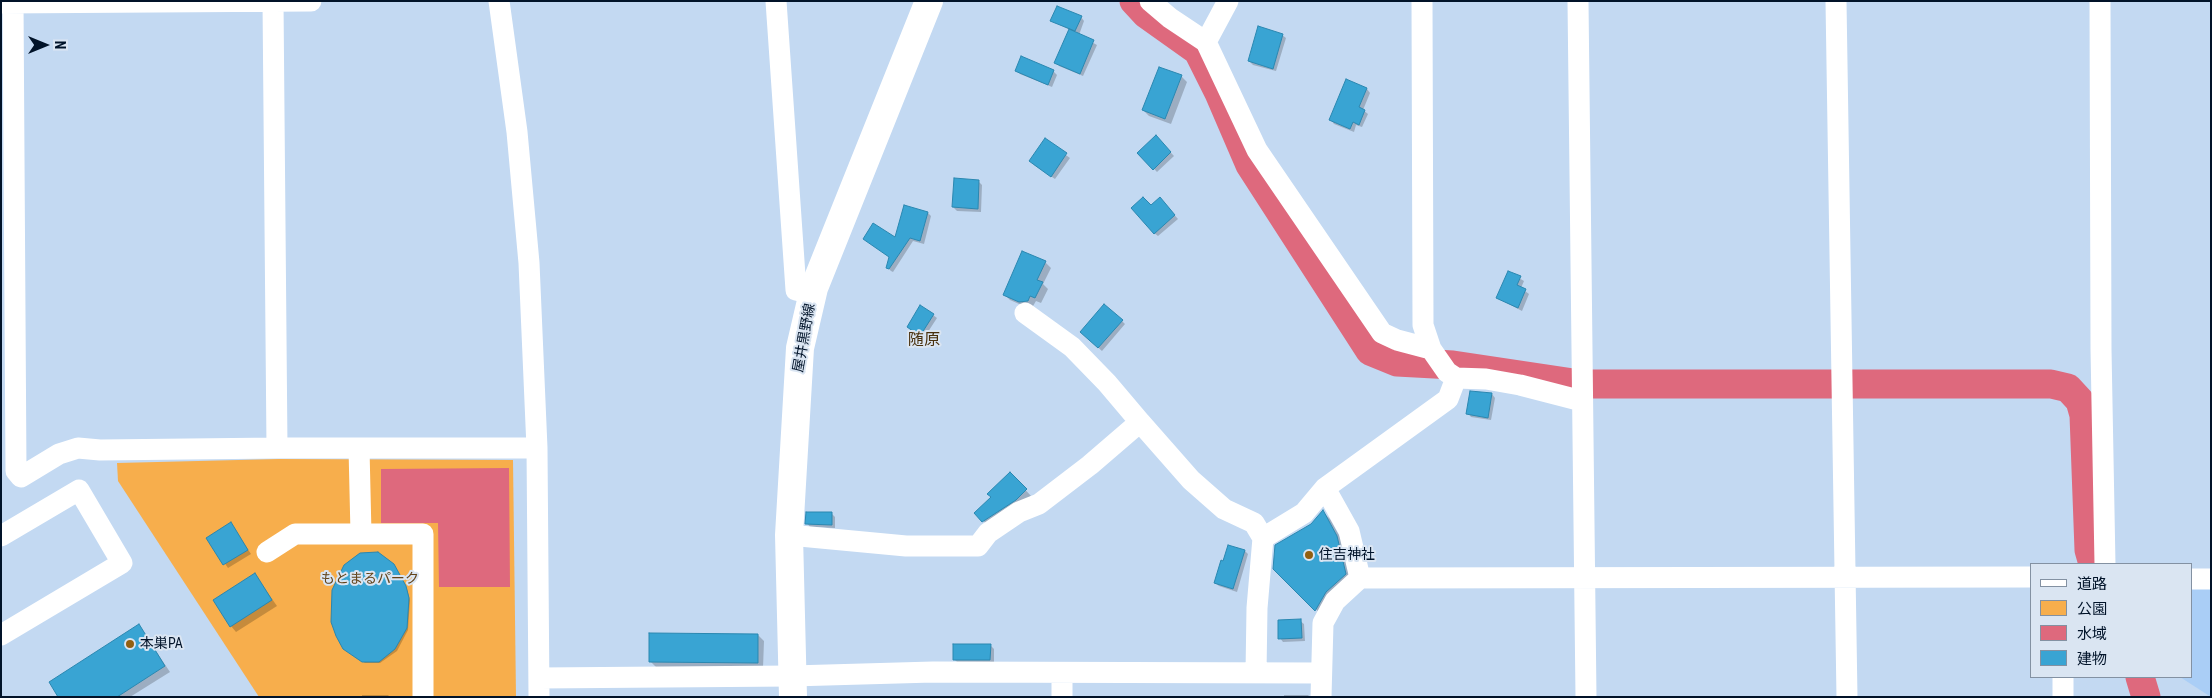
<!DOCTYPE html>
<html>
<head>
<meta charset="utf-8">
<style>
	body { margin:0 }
	#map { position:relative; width:2212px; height:698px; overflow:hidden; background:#c3d9f2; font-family:"Roboto Condensed","Noto Sans JP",sans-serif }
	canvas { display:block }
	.frame { position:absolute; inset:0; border:2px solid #011329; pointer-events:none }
	.legend { position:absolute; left:2030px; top:563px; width:162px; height:115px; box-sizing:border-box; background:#dae5f2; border:1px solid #8391a2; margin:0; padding:6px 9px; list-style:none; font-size:15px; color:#011329 }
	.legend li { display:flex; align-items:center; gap:10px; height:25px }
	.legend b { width:25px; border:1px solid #8391a2 }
	.north { position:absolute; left:20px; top:20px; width:50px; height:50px; -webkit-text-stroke:4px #dae5f2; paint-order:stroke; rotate:90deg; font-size:14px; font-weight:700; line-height:20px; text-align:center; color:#011329 }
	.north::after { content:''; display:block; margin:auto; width:18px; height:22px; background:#011329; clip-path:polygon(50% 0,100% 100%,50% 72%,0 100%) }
</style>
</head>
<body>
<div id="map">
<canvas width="2212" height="698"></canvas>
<div class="frame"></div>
<ul class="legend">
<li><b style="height:6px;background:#fff"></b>道路</li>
<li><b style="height:14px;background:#f7ae4c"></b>公園</li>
<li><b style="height:14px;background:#de697d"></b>水域</li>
<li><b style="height:14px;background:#39a4d3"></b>建物</li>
</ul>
<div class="north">N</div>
</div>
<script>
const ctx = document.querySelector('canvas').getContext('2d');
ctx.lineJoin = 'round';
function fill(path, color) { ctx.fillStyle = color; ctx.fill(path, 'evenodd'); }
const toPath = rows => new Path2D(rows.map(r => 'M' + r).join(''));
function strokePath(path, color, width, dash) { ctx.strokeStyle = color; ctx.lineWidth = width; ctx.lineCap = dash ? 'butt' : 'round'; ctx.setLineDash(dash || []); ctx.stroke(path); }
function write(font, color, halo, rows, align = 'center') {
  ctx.font = font + ' "Roboto Condensed","Noto Sans JP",sans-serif'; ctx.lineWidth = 4; ctx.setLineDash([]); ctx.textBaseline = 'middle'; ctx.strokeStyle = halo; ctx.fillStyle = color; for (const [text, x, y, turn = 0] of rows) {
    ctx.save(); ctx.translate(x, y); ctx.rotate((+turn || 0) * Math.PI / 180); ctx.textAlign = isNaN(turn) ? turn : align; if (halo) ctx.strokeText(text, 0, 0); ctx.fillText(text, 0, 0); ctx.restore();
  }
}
fill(toPath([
	[2191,585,2211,585,2211,697,2180,677,2191,677]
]), '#aacef6');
fill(toPath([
	[279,459,513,460,516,697,259,697,118,481,117,463]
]), '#f7ae4c');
fill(toPath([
	[509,468,510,587,439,587,438,523,381,523,381,469]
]), '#de697d');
fill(toPath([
	[1081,17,1084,21,1079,35,1097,45,1083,76,1059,66,1056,62,1070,30,1052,21],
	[1282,35,1286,38,1276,71,1253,65,1249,61],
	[1159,68,1182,77,1187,82,1171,124,1149,116,1143,110],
	[1016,70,1053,71,1057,75,1052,87,1020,74],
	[1367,89,1370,93,1363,110,1368,114,1362,127,1356,125,1354,132,1334,124,1331,120],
	[1156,137,1174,156,1157,172,1139,153],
	[1045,140,1070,158,1055,179,1034,165],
	[978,181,982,185,981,212,957,211,953,207],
	[1163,202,1178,219,1158,236,1154,233,1151,207],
	[928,213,931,216,924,244,913,241,893,272,891,271,888,268,891,258,864,239,896,239],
	[1045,262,1051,268,1043,284,1048,289,1041,303,1036,301,1033,306,1026,307,1010,300,1004,294],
	[1509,272,1524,281,1521,288,1529,294,1522,311,1497,298],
	[933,315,937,318,924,338,912,330],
	[1122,321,1125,324,1102,351,1085,336],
	[1492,394,1495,398,1491,420,1471,417,1468,413],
	[1010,473,1031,496,989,527,976,513,993,497],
	[1323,512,1330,519,1344,544,1353,582,1324,617,1274,569],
	[831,513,835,517,835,528,810,527,807,523],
	[231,524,251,554,228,568,208,539],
	[1245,551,1248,554,1237,592,1219,586,1215,583],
	[345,565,395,566,407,589,410,600,408,630,397,651,380,663,365,663,344,648,333,590],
	[255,575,277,606,236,632,231,626],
	[1300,621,1304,624,1305,641,1283,642,1280,638],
	[139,626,170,672,130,697,59,697],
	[758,635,764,641,763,668,656,667,650,661],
	[990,645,994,649,994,663,958,663,954,659],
	[362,695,388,695,390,697,362,697],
	[1284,695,1308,695,1310,697,1284,697]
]), '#0003');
strokePath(toPath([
	[1134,1,1146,14,1198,51,1219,93,1250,165,1370,351,1397,362,1453,365,1580,384,2051,384,2068,388,2080,401,2084,415,2089,550,2093,564],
	[2140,677,2146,697]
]), '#de697d', 29);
const building = toPath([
	[1057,6,1082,16,1075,31,1050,21,1057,6],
	[1258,26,1283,34,1273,69,1248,61,1258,26],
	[1069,29,1094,40,1080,74,1054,63,1069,29],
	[1021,56,1054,70,1048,85,1015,71,1021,56],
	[1159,67,1182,75,1165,119,1142,110,1159,67],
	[1346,79,1367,88,1359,107,1365,110,1359,125,1353,122,1350,129,1329,120,1346,79],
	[1156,135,1171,152,1153,170,1137,153,1156,135],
	[1045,138,1067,153,1051,177,1029,161,1045,138],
	[954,178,979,180,978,209,952,207,954,178],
	[1143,197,1151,205,1160,197,1175,215,1154,234,1131,208,1143,197],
	[904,205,928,212,920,241,910,238,889,269,886,268,889,257,863,239,873,223,895,237,904,205],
	[1022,251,1046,261,1037,280,1043,282,1035,298,1030,296,1028,301,1019,302,1003,295,1022,251],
	[1508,271,1521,276,1517,285,1526,289,1518,308,1496,298,1508,271],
	[1104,304,1123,320,1098,348,1080,332,1104,304],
	[920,305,934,314,920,336,907,327,920,305],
	[1470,391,1492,393,1488,418,1466,414,1470,391],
	[1010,472,1027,489,1016,500,982,522,974,513,991,497,987,494,1010,472],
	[1323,510,1337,536,1346,574,1326,592,1315,611,1273,569,1275,545,1311,524,1323,510],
	[806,512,832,512,832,525,805,524,806,512],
	[231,522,248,550,223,565,206,538,231,522],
	[1228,545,1245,550,1233,589,1214,583,1221,560,1223,561,1228,545],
	[378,552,394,564,406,586,409,598,407,628,395,649,379,662,362,662,343,649,336,636,331,622,332,590,344,565,360,553,378,552],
	[255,573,272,600,230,627,213,600,255,573],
	[1301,619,1302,638,1278,639,1278,620,1301,619],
	[139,624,165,666,117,697,58,697,49,682,139,624],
	[649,633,758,634,758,663,649,662,649,633],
	[953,644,991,644,990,660,953,660,953,644]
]);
fill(building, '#39a4d3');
strokePath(building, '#2a87b0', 1);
strokePath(toPath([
	[13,1,16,471,21,477,59,454,78,448,100,450,277,448],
	[273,1,277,448,537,448],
	[499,1,517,132,529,263,537,448,539,697],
	[776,1,796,290,813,294],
	[1150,1,1170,18,1206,42,1257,150,1382,333,1397,340,1431,349],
	[1422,1,1423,325,1431,349,1447,372,1456,378,1486,379,1520,385,1582,401],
	[1578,1,1586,697],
	[1836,1,1847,697],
	[2100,1,2101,349,2105,564],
	[1,3,311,1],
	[1206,42,1228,1],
	[1025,313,1072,347,1107,383,1140,422],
	[359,448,361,534],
	[1325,488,1349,531,1360,578],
	[789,535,906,546,978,546,988,533,1019,512,1039,504,1090,465,1140,422,1191,480,1224,509,1254,523,1263,538,1257,608,1256,673],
	[1,536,79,490,122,563,1,635],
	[1263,538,1304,513,1325,488,1448,399,1456,378],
	[267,552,295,534,423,534,423,697],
	[2191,579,2211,579],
	[1062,674,1062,697],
	[2063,677,2063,697],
	[539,678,792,676,933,672,1321,673],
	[1321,697,1323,623,1335,601,1360,578,2031,577]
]), '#fff', 21);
strokePath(toPath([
	[793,697,789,535,800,348,814,288,929,1]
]), '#fff', 28);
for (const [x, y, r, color] of [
	[1309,555,5,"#925f10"],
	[130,644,5,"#925f10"]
]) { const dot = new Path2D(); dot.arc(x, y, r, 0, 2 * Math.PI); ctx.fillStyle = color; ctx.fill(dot); strokePath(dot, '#dae5f2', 2); }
write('14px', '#011329', '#dae5f2', [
	["屋井黒野線",805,338,-80]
]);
write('14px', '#011329', '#dae5f2', [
	["住吉神社",1319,555],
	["本巣PA",140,644]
], 'left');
write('14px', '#624319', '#dae5f2', [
	["もとまるパーク",370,579]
]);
write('16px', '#48300d', '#dae5f2', [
	["随原",924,341]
]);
</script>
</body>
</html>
